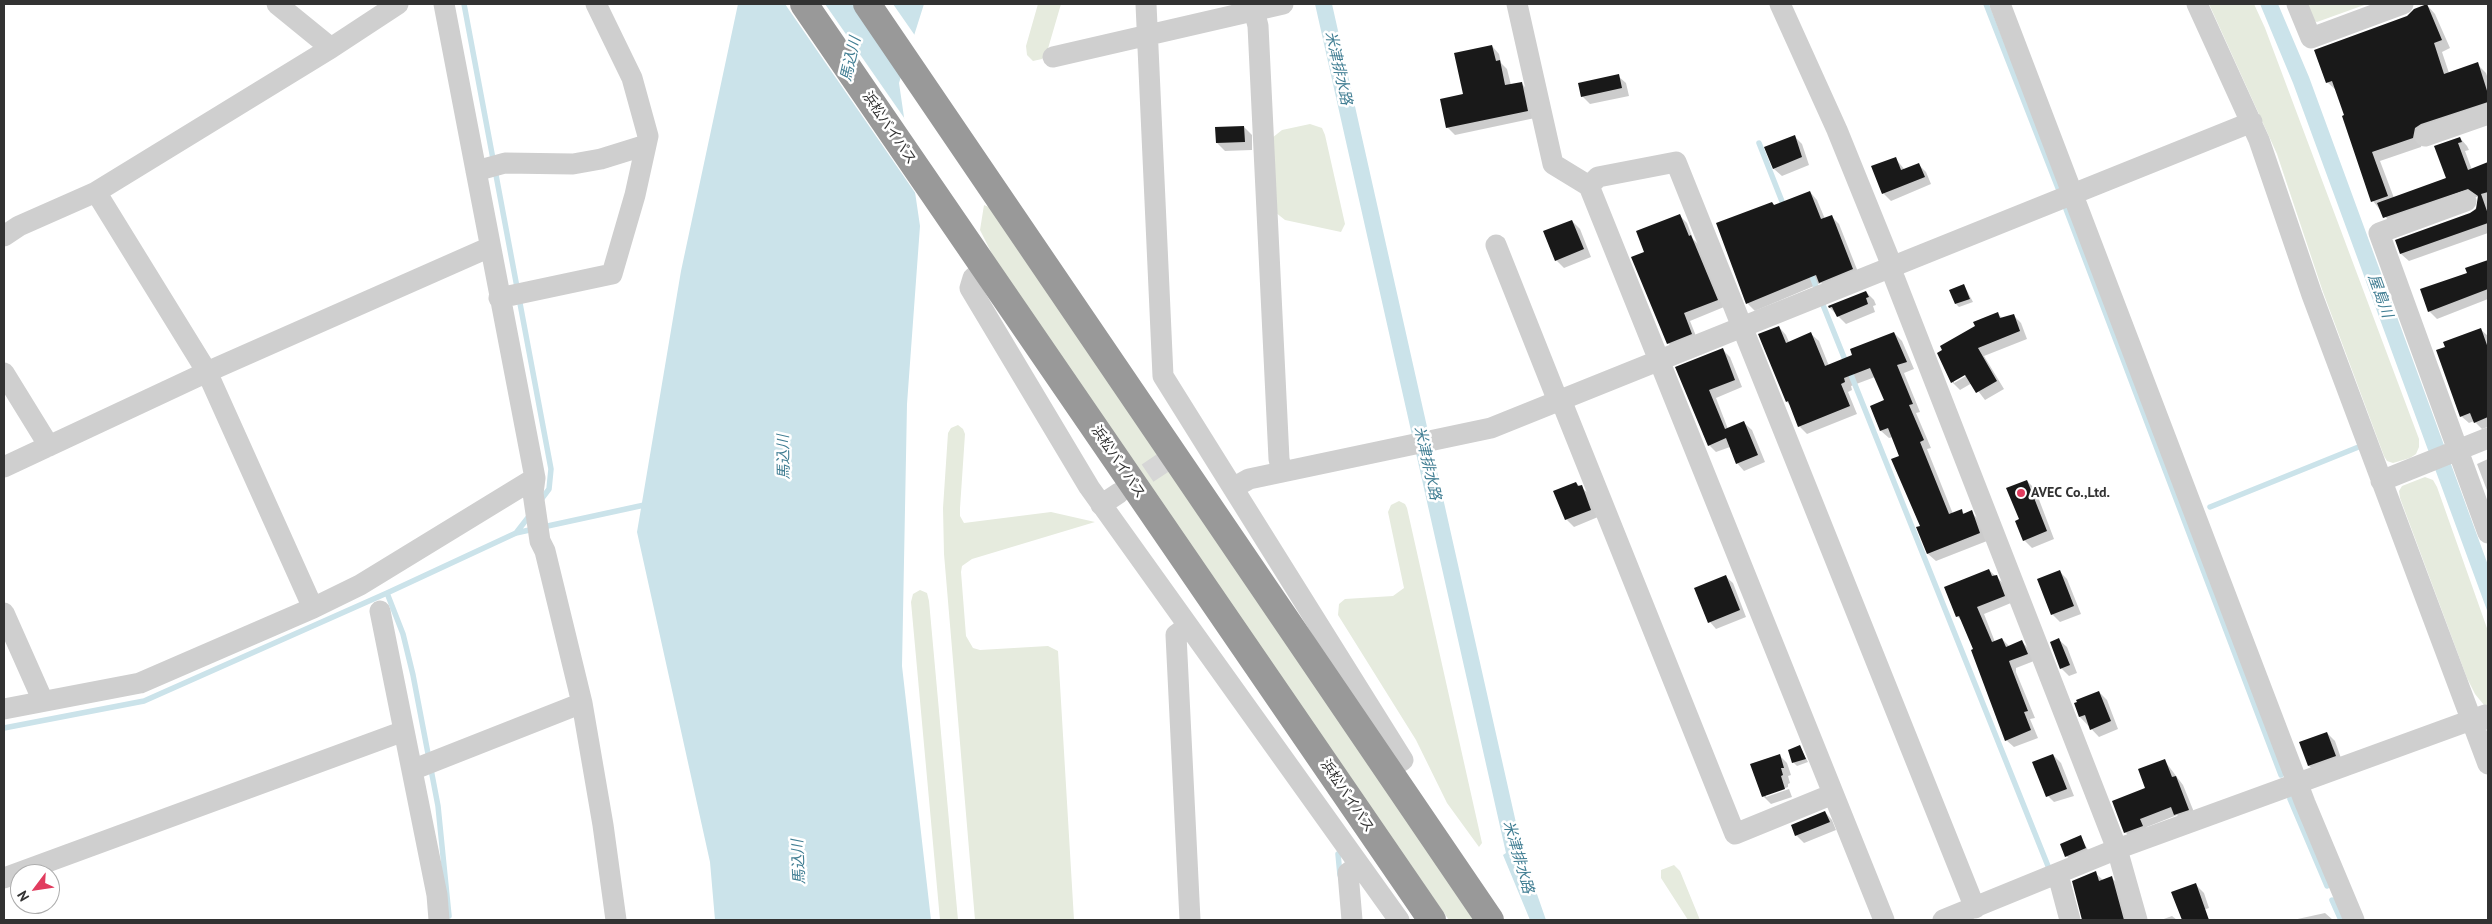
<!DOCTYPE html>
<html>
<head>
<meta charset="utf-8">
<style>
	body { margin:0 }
	#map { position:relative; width:2492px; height:924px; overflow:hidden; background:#fff; font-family:"PT Sans",sans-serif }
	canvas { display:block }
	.frame { position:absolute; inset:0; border:5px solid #323232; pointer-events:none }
	.north { position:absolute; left:10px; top:864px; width:50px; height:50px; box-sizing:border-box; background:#fff; border:1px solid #adadad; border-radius:50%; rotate:239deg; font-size:14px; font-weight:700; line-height:20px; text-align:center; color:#323232 }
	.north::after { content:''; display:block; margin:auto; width:18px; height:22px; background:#e13c5e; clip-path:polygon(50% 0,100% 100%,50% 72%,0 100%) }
</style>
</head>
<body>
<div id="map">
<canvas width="2492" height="924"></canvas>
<div class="frame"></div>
<div class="north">N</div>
</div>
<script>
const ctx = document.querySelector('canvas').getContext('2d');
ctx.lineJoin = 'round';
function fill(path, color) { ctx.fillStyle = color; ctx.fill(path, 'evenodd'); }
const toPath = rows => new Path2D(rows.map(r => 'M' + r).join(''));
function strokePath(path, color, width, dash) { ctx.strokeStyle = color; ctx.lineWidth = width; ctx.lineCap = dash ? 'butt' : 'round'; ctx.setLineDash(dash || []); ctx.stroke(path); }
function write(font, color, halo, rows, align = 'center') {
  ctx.font = font + ' "PT Sans","Noto Sans JP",sans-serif'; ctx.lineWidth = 5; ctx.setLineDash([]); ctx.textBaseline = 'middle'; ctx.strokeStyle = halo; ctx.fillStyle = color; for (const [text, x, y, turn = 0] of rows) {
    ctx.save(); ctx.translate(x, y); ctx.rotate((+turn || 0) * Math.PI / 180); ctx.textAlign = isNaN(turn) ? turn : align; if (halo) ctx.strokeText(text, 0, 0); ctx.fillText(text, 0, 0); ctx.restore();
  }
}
fill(toPath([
	[1038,4,1061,4,1047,52,1042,59,1033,61,1027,55,1026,46],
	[2209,4,2254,4,2265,28,2419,439,2419,447,2416,454,2410,458,2393,463,2387,461,2384,456,2323,292,2277,154],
	[2304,4,2367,4,2317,22,2311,20],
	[1310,124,1322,128,1325,135,1345,224,1341,232,1285,220,1275,212,1272,138,1282,130],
	[984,205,991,208,1475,920,1449,920,1331,752,993,256,980,230],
	[958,425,963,429,965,434,960,508,960,516,964,523,1051,512,1095,522,972,559,962,566,961,572,966,636,973,648,980,650,1048,646,1058,651,1074,920,975,920,944,554,943,508,948,433,951,428],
	[2425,477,2433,480,2437,487,2488,631,2488,710,2475,694,2467,678,2400,498,2399,491,2402,486],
	[1399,501,1405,504,1407,508,1482,843,1479,847,1447,803,1416,740,1338,615,1339,604,1345,599,1393,596,1404,588,1388,512,1391,505],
	[920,590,927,593,929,601,958,920,940,920,911,602,913,594],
	[1674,865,1680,871,1700,920,1688,920,1661,878,1661,870]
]), '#e6ebde');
fill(toPath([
	[738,4,924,4,899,83,920,226,907,404,902,666,931,920,715,920,710,862,637,532,681,271],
	[1315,4,1332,4,1523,854,1546,920,1530,920,1503,855,1506,853],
	[2260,4,2278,4,2309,77,2488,565,2488,613,2293,83]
]), '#cbe3ea');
fill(toPath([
	[785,4,825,4,907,122,918,197],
	[853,4,893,4,916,37,903,77]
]), '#fff');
fill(toPath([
	[2427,5,2435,14,2450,48,2442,52,2449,73,2477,64,2486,73,2488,79,2488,112,2424,137,2421,147,2380,161,2394,198,2447,178,2436,147,2460,138,2467,146,2469,150,2465,151,2472,170,2488,164,2488,233,2409,261,2401,254,2397,241,2471,214,2479,204,2479,197,2470,197,2392,225,2373,201,2337,91,2327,82,2408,17],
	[1492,46,1499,54,1501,63,1507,69,1511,85,1521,83,1529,91,1535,118,1455,135,1447,127],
	[1618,76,1626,83,1629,96,1590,104,1582,96],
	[1244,127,1252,135,1252,150,1225,151,1217,143],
	[1794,136,1802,144,1809,165,1782,176,1774,169],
	[1895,158,1905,170,1919,165,1926,172,1931,184,1891,201,1884,194,1873,167],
	[1810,192,1817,200,1825,219,1831,216,1839,224,1860,277,1828,289,1821,283,1755,311,1748,304,1718,224,1775,206],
	[1679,215,1687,223,1693,239,1698,244,1724,307,1690,321,1698,341,1675,351,1668,343,1645,253],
	[1572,221,1580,229,1591,257,1564,268,1556,260],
	[2481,263,2488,270,2488,299,2437,319,2429,311],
	[1964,285,1973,302,1959,307,1956,304],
	[1866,292,1874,300,1876,305,1873,306,1875,312,1846,324,1830,308],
	[1998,314,2003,319,2013,315,2021,323,2027,339,1984,356,2004,389,1985,400,1972,383,1960,390,1952,382,1939,354],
	[1970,370,1971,373,1954,383,1954,380],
	[1779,327,1786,335,1789,342,1811,334,1819,341,1829,366,1854,356,1894,333,1902,341,1914,369,1904,373,1920,412,1916,413,1931,448,1927,449,1953,514,1961,511,1965,514,1971,512,1979,520,1987,541,1936,561,1928,554,1918,528,1922,527,1901,456,1893,437,1889,438,1881,431,1872,406,1885,401,1875,377,1851,386,1852,390,1848,392,1857,414,1807,434,1799,426,1792,407,1787,402,1760,335],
	[2480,329,2488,336,2488,427,2482,429,2474,421,2469,423,2461,416,2447,347],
	[1723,350,1730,357,1742,387,1716,398,1728,429,1744,423,1752,430,1765,462,1744,471,1737,463,1730,447,1716,452,1709,445,1677,368],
	[2488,459,2488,493,2477,464],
	[2027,481,2035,489,2054,539,2032,548,2024,540,2020,520],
	[1576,483,1589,494,1598,517,1574,527,1566,519],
	[1989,570,2003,583,2011,603,1984,614,1995,642,2002,639,2010,647,2022,642,2029,649,2034,661,2016,668,2016,672,2035,718,2030,719,2038,738,2014,747,2006,740,1975,650,1963,622,1957,616],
	[2059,571,2067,579,2081,614,2060,622,2052,614],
	[1726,577,1733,583,1746,617,1716,629,1710,622],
	[2059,640,2067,647,2077,673,2069,676,2061,668],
	[2099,692,2107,700,2118,729,2099,737,2080,717,2075,704],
	[2327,733,2335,741,2343,764,2317,773,2309,766],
	[1800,747,1808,762,1797,766,1793,762],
	[1779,755,1787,763,1791,775,1788,776,1790,783,1788,784,1788,787,1766,795,1766,797,1789,789,1792,797,1771,804,1763,796],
	[2053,755,2061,763,2074,796,2054,802,2046,794],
	[2164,760,2183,785,2196,817,2183,822,2177,815,2147,827,2133,840,2125,832,2146,789],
	[1825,812,1832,820,1836,830,1804,843,1796,835],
	[2081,837,2089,852,2070,859,2066,856],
	[2095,873,2103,880,2111,877,2118,884,2128,920,2083,920],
	[2196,885,2204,893,2209,908,2186,916],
	[2325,913,2333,920,2293,920],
	[2172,916,2177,920,2161,920]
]), '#0003');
strokePath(toPath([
	[464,4,551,469,549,489,540,501],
	[1986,4,2058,188],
	[1759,143,1785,209],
	[2066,209,2281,775],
	[1810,271,1818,292],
	[1821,300,2050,871],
	[2210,507,2361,446],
	[543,527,649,504],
	[516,533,530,515],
	[387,593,403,634,413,675,438,806,449,916],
	[4,728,144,701,387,593,516,533,534,529],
	[2290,799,2327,886],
	[1338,854,1340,875],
	[2332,900,2341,920]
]), '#cbe3ea', 5.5);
fill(toPath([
	[2427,4,2442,40,2434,43,2444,74,2478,62,2488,94,2488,102,2421,124,2415,128,2413,138,2372,152,2388,196,2371,202,2342,116,2344,115,2332,81,2326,83,2314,50,2407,16,2414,9],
	[1492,45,1496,61,1500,60,1505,85,1522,82,1528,111,1446,128,1440,99,1463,94,1454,53],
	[1619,74,1622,88,1581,97,1578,83],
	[1244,126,1245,142,1216,143,1215,127],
	[1795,135,1802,157,1773,169,1764,147],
	[2460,137,2462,142,2458,143,2468,170,2488,162,2488,192,2481,194,2488,214,2488,223,2400,254,2395,240,2470,213,2476,209,2478,196,2468,189,2383,218,2377,203,2446,178,2434,146],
	[1896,157,1901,170,1919,163,1925,177,1882,194,1871,166],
	[1810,191,1821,219,1832,215,1853,269,1819,283,1816,275,1746,304,1716,223,1772,202,1774,205],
	[1680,214,1689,236,1691,235,1718,300,1684,313,1692,334,1667,344,1631,257,1644,252,1636,231],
	[1572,220,1584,249,1555,261,1543,231],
	[2488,260,2488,289,2428,312,2420,289,2467,273,2465,268],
	[1964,284,1970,299,1955,304,1949,290],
	[1866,291,1869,297,1866,298,1868,304,1837,317,1832,307,1829,308,1828,306],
	[1998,312,2000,318,2014,314,2020,331,1978,348,1997,381,1976,393,1965,375,1951,383,1937,353,1942,350,1940,346,1975,326,1973,322],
	[1779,326,1786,343,1811,332,1825,366,1852,355,1850,349,1894,332,1907,362,1897,365,1913,404,1909,405,1924,440,1920,442,1949,514,1962,509,1963,514,1972,510,1980,533,1927,554,1916,527,1920,526,1891,459,1899,456,1888,428,1880,431,1870,406,1884,400,1870,368,1844,378,1845,382,1841,384,1850,406,1798,427,1788,401,1786,402,1758,334],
	[2481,328,2488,348,2488,417,2474,423,2470,413,2460,417,2436,350,2445,347,2443,342],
	[1723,348,1735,380,1709,390,1725,429,1744,421,1758,455,1736,464,1726,438,1708,446,1675,367],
	[2027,480,2047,531,2023,541,2015,521,2019,519,2006,488],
	[1576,482,1578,486,1582,485,1591,510,1565,520,1553,491],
	[1989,569,1992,576,1997,575,2005,596,1977,607,1992,642,2002,638,2006,647,2022,640,2028,654,2009,661,2010,664,2028,711,2024,712,2031,730,2005,741,1971,650,1973,649,1959,616,1956,617,1944,587],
	[2060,570,2074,606,2051,615,2037,579],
	[1726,575,1740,610,1708,623,1694,588],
	[2059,638,2070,665,2060,669,2050,642],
	[2099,691,2111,721,2090,730,2085,715,2079,717,2074,703,2077,702,2076,700],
	[2327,732,2336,756,2308,766,2299,742],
	[1800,745,1806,759,1792,763,1788,750],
	[1780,754,1784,768,1781,768,1783,775,1781,776,1785,789,1762,797,1750,764],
	[2053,754,2067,789,2046,797,2032,762],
	[2165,759,2172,777,2176,776,2189,810,2174,815,2171,807,2140,819,2143,826,2124,833,2112,801,2145,788,2138,769],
	[1825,811,1830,822,1795,836,1791,825],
	[2081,835,2086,848,2065,857,2060,844],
	[2096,871,2099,881,2112,876,2124,920,2082,920,2072,881],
	[2196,883,2209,920,2182,920,2171,892]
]), '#191919');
strokePath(toPath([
	[1121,491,1185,448]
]), '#d6d6d6', 21, [21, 11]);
strokePath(toPath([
	[277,4,331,48],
	[444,4,535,478,533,493,540,541,545,551,582,703,603,825,616,920],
	[1146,4,1163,376,1403,760,1388,770],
	[1517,4,1553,164,1589,186,1884,920],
	[1780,4,1837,130,1888,256,1894,277,2117,849,2137,920],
	[2000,4,2305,803,2354,920],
	[2197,4,2259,140,2312,295,2488,764],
	[2297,4,2311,38,2403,4],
	[1254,10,1258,26,1279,459,1282,472],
	[1053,57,1283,4],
	[2425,136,2488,114],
	[476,171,505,163,573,164,601,159,646,145],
	[1589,186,1598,177,1676,162,1975,908],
	[96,192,207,372,313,608],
	[2466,201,2379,233,2488,533],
	[4,236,19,226,96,192,331,48,398,4],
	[1496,245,1558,401],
	[985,269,973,278,970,288,1089,487,1399,920],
	[499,298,612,274,635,195,648,136,632,78,596,4],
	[4,373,49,446],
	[1561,400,1735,834,1833,794],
	[4,467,207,372,490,247],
	[2381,481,2488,438],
	[1233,488,1249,479,1491,428,2252,122],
	[1101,505,1119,493],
	[380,611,437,895,439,920],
	[4,613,43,701],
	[1188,626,1176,635,1190,920],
	[4,709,140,683,313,608,360,585,535,478],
	[412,770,582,703],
	[2058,875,2070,920],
	[4,878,404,731],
	[1352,920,1348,873,1359,865],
	[1943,920,2117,849,2485,715,2488,719]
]), '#cfcfcf', 21);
strokePath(toPath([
	[804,4,1432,920],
	[867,4,1490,920]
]), '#999', 28);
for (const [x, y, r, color] of [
	[2021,493,5,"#e13c5e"]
]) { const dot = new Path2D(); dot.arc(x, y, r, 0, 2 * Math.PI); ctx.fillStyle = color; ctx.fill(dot); strokePath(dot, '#fff', 2); }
write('14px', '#323232', '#fff', [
	["浜松バイパス",889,128,56],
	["浜松バイパス",1118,462,56],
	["浜松バイパス",1347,796,56]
]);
write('bold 14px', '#323232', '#fff', [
	["AVEC Co.,Ltd.",2031,493]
], 'left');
write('italic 15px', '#417e93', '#fff', [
	["馬込川",851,59,-77],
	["米津排水路",1338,68,77],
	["屋島川",2380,296,70],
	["馬込川",784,457,-91],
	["米津排水路",1427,463,77],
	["米津排水路",1518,857,74],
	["馬込川",799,862,-93]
]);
</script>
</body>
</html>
